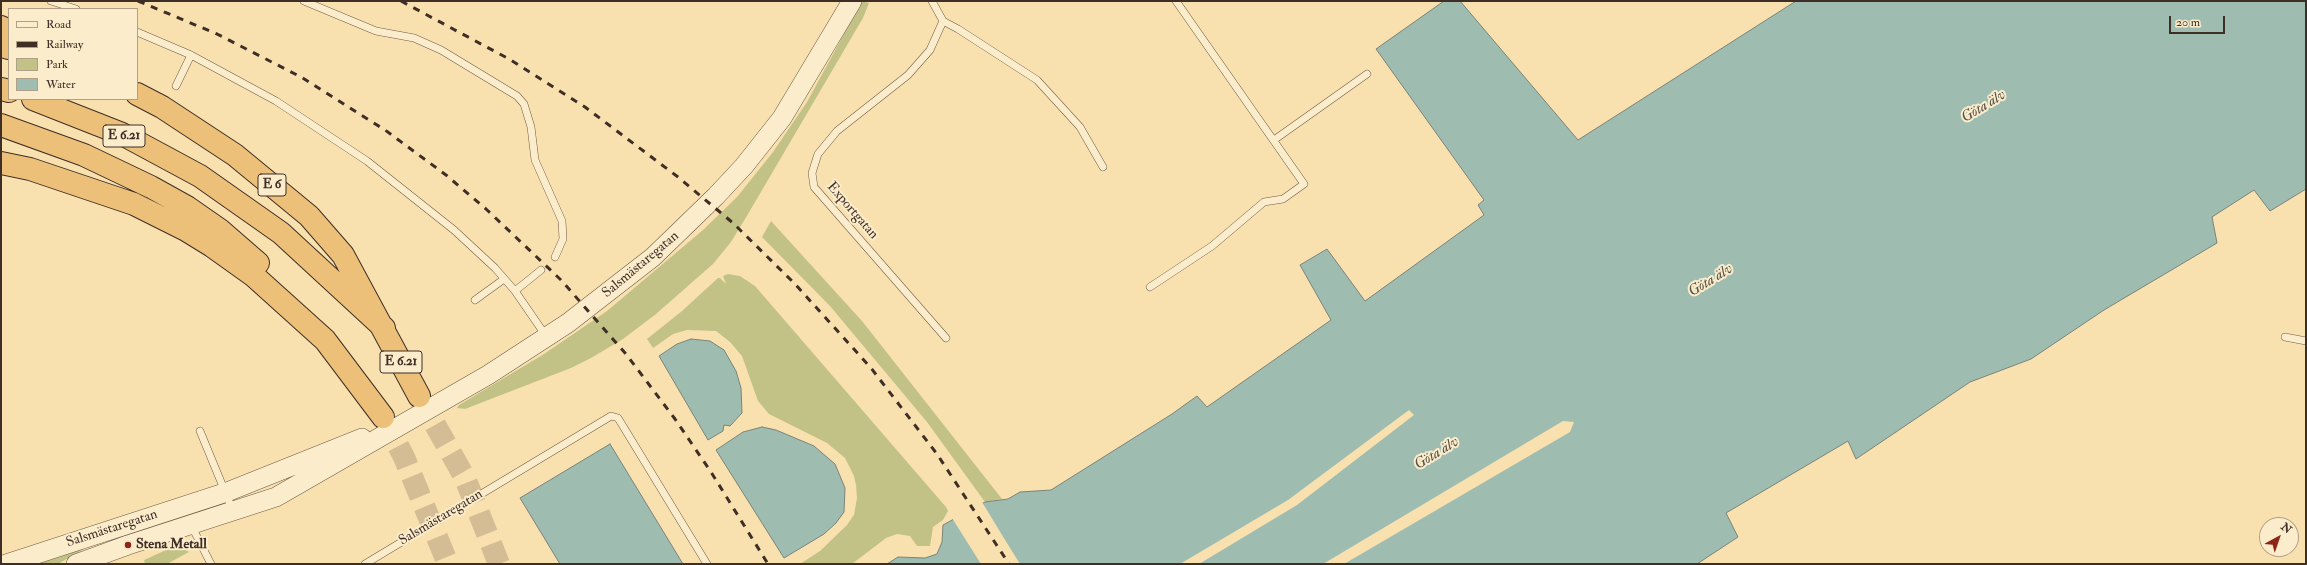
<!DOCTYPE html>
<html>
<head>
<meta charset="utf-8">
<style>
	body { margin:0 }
	#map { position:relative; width:2307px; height:565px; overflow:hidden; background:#f9e1af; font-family:"IM FELL Double Pica",serif }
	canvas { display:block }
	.frame { position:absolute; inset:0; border:2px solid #3f2e26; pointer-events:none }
	.legend { position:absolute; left:8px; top:8px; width:130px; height:92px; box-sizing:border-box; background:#fbeccb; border:1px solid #b0a089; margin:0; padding:5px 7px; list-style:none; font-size:12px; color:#3f2e26 }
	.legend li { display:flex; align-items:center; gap:8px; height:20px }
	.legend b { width:20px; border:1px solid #b0a089 }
	.north { position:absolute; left:2259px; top:517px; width:40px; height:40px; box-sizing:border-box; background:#fbeccb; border:1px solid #b0a089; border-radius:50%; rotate:40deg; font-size:11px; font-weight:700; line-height:16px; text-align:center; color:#3f2e26 }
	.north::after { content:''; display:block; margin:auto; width:14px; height:18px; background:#8f2418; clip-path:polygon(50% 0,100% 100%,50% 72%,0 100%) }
	.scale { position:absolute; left:2169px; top:16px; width:56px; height:18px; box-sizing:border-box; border:2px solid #3f2e26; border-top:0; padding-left:5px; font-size:12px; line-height:14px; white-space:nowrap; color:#3f2e26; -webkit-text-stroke:3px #fbeccb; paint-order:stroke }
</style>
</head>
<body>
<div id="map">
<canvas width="2307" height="565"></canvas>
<div class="frame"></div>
<ul class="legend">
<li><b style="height:5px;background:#fbeccb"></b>Road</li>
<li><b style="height:5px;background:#3f2e26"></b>Railway</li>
<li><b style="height:11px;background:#c2c287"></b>Park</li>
<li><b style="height:11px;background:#9fbcb1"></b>Water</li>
</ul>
<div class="north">N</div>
<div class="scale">20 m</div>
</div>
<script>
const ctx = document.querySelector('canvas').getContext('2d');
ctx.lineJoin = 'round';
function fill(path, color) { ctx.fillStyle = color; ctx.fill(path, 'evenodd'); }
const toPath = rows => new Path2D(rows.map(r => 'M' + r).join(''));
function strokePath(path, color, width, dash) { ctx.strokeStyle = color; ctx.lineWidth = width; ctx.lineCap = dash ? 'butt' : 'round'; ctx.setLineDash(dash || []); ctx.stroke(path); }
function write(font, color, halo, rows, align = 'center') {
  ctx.font = font + ' "IM FELL Double Pica",serif'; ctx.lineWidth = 4; ctx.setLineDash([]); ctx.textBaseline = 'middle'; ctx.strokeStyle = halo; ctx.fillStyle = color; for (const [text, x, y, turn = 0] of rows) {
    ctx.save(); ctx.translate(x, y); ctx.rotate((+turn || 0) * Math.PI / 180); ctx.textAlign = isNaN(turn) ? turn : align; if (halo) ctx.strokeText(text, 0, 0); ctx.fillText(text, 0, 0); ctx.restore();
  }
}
fill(toPath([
	[862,1,869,3,863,18,748,214,731,242,713,264,656,314,623,339,591,358,571,368,465,409,457,408,459,405,544,354,607,311,703,230,737,197,773,152,807,102],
	[771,221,862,321,1002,499,985,502,927,422,830,306,762,237],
	[728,274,740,276,755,286,946,507,948,511,943,520,933,527,930,546,917,546,910,536,897,534,886,538,852,564,800,564,820,551,847,525,854,515,857,498,856,485,854,476,845,458,827,443,769,414,758,401,742,356,730,342,716,331,687,330,673,334,653,348,647,339,682,311,718,278,720,278,726,284,723,276],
	[82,544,84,549,58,564,33,564],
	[177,545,189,552,167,564,145,564,144,560]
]), '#c2c287');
const water = toPath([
	[1444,1,1460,1,1578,140,1796,1,2306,1,2306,189,2270,211,2254,190,2212,217,2217,243,2104,310,2031,359,1970,382,1856,459,1848,441,1726,513,1738,537,1697,564,887,564,898,557,925,558,937,554,942,542,943,525,985,502,1008,499,1020,492,1051,490,1172,414,1197,396,1207,407,1331,320,1300,265,1327,249,1365,301,1484,215,1478,205,1484,200,1376,49,1444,1],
	[691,339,710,341,724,350,736,371,741,388,742,413,730,426,724,425,723,431,708,440,659,356,677,344,691,339],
	[762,427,776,430,814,446,835,464,845,488,844,512,836,523,824,534,784,558,716,450,743,432,762,427],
	[610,444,683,564,560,564,520,498,610,444]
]);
fill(water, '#9fbcb1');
strokePath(water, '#798379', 1);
fill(toPath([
	[1409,410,1414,415,1297,505,1199,564,1180,564,1288,500],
	[1563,421,1574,422,1570,432,1344,564,1323,564],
	[982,502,1002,535,1020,564,981,564,952,518]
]), '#f9e1af');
strokePath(toPath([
	[419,396,465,478,499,564],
	[383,417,404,457,448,564]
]), '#d4bd94', 22, [22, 11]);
const service = toPath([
	[51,1,76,9],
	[304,1,376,31,414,38,441,50,517,96,524,104,531,127,535,160,562,221,563,239,555,257],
	[932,1,943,21,958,29,1037,80,1080,127,1103,167],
	[943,21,930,50,908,75,837,131,818,154,812,173,814,187,946,338],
	[137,32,191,55,276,101,367,161,454,230,495,268,515,291,546,336],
	[176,86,191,55],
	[1274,140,1367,74],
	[1150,287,1212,246,1264,202,1283,199,1304,184,1176,1],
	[515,291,541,270],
	[475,300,504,279],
	[2285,337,2306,341],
	[200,431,233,511],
	[191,525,211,564],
	[365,564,611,416,618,418,707,564]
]);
const tertiary = toPath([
	[6,564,227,492,362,438],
	[76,564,128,545,276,497,488,375,568,323,653,257,716,196,744,166,782,118,852,1]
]);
const motorway = toPath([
	[1,27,9,31],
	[1,46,9,48],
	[1,89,9,91],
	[137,94,162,107,235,155,309,216,343,255,419,396],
	[33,99,122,134,200,176,281,233,384,328],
	[1,125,84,155,151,187,187,207,220,230,258,263],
	[1,163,30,169,134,204,186,230,212,246,254,276,325,340,383,417]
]);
strokePath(service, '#6e5b48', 8);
strokePath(tertiary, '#6e5b48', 20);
strokePath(motorway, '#3f2e26', 24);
strokePath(service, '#fbeccb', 7);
strokePath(tertiary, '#fbeccb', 19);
strokePath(motorway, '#ecc078', 22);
strokePath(toPath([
	[138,1,217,34,301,77,385,130,446,175,486,209,561,280,626,354,675,419,711,472,768,564],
	[401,1,509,59,585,107,678,177,733,223,795,284,871,368,937,454,1009,564]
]), '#3f2e26', 3, [7, 7]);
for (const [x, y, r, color] of [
	[128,545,4,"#8f2418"]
]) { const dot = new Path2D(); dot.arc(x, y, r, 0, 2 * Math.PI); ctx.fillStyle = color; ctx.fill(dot); strokePath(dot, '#fbeccb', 1.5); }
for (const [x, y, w] of [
	[124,136,42],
	[272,185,28],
	[401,362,42]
]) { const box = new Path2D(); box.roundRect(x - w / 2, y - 11, w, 22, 3); ctx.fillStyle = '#fbeccb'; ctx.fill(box); strokePath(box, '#3f2e26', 1); }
write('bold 13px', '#3f2e26', null, [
	["E 6.21",124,136],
	["E 6",272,185],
	["E 6.21",401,362]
]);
write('14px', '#3f2e26', '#fbeccb', [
	["Exportgatan",852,211,49],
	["Salsmästaregatan",641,265,-40],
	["Salsmästaregatan",441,518,-31],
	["Salsmästaregatan",112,529,-18]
]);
write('bold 14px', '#3f2e26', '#fbeccb', [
	["Stena Metall",136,545]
], 'left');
write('italic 15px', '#575249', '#fbeccb', [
	["Göta älv",1984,107,-32],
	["Göta älv",1711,281,-32],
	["Göta älv",1437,454,-32]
]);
</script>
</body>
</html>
